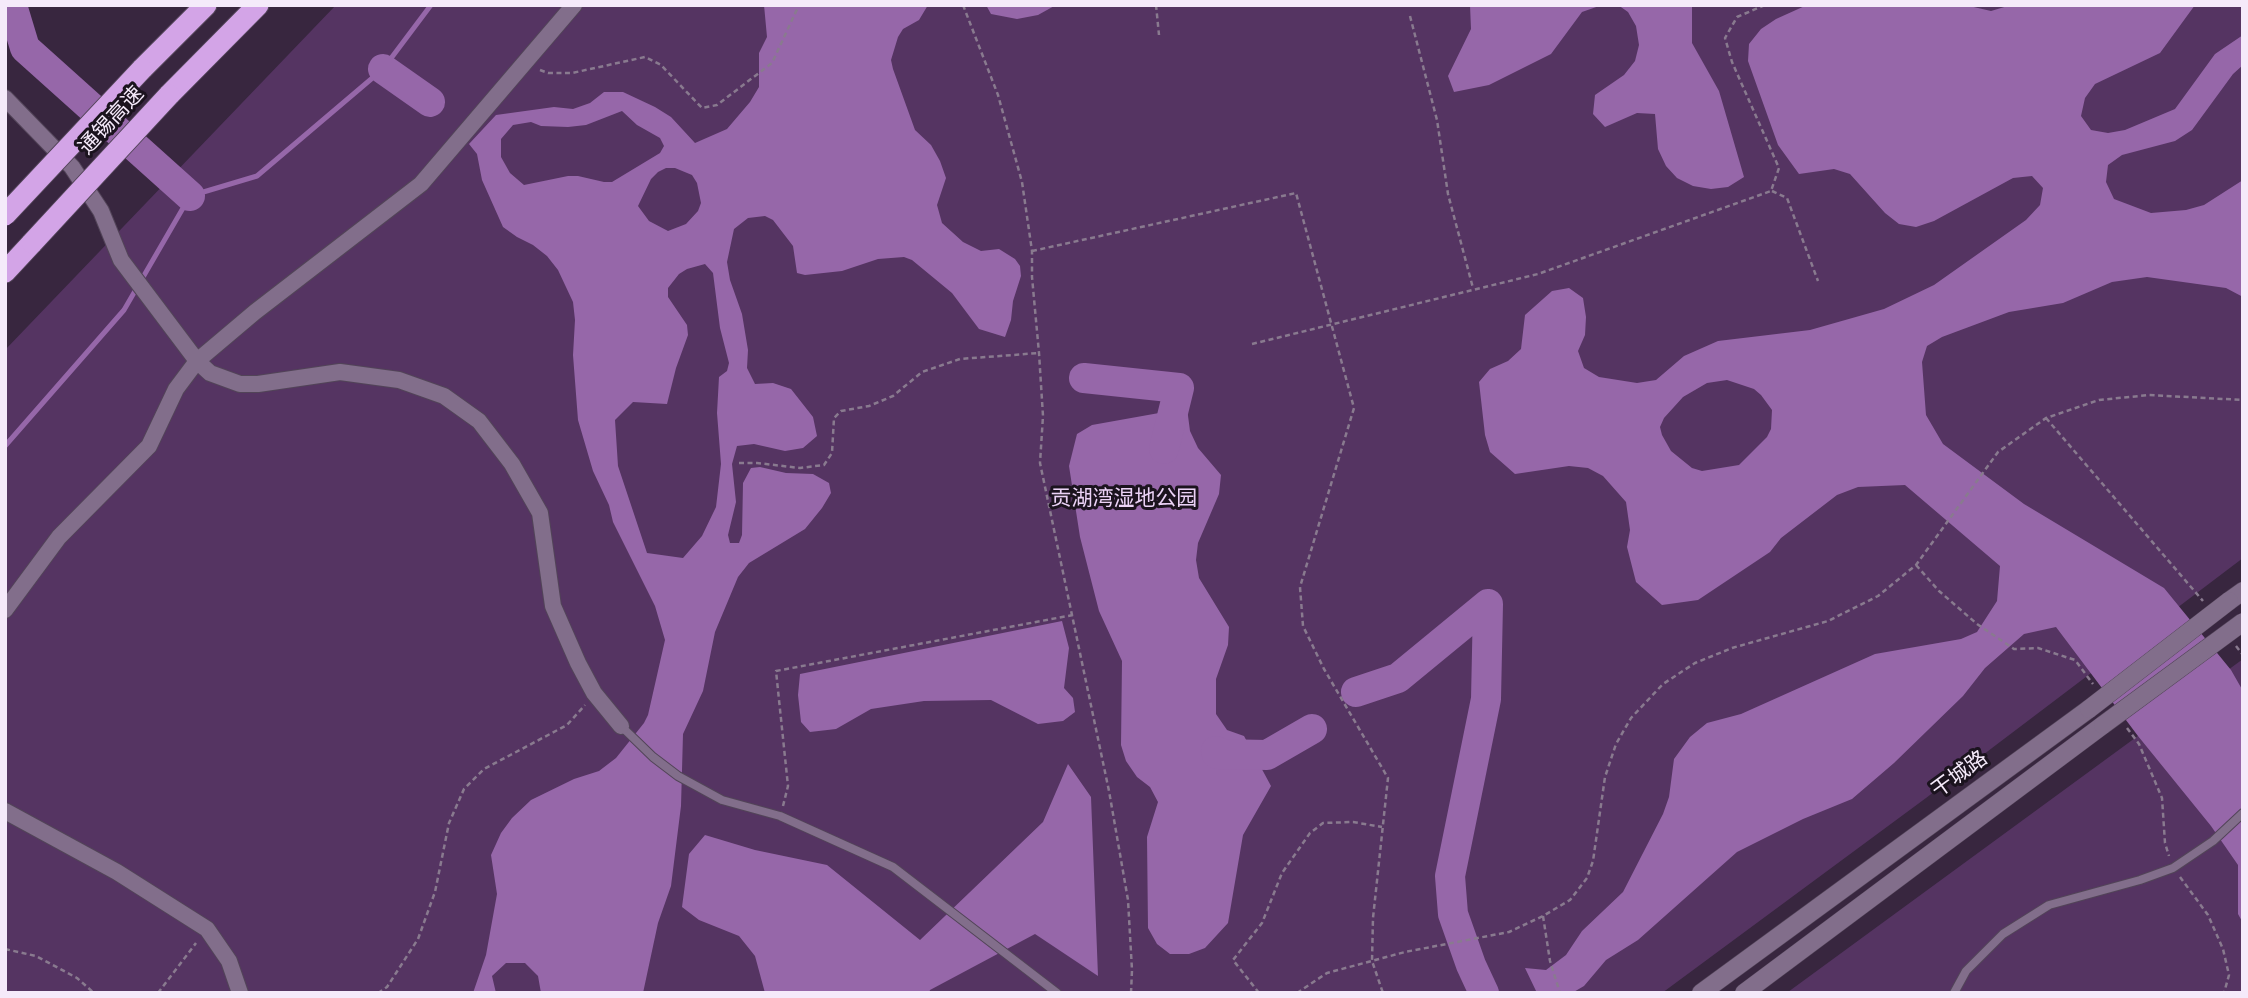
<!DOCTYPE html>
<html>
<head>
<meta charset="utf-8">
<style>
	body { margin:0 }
	#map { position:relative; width:2248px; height:998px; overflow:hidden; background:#38263f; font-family:"DM Sans",sans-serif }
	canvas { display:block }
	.frame { position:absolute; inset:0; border:7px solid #f5eafa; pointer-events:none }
</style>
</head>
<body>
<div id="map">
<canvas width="2248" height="998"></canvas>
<div class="frame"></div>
</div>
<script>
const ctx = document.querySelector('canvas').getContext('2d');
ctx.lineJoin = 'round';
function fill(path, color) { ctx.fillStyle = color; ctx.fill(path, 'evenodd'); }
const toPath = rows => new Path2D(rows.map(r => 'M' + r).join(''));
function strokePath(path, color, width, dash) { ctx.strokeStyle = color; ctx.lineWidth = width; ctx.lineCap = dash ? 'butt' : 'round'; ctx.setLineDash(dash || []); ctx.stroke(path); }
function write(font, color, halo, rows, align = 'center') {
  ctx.font = font + ' "DM Sans","Noto Sans SC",sans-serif'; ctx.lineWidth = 6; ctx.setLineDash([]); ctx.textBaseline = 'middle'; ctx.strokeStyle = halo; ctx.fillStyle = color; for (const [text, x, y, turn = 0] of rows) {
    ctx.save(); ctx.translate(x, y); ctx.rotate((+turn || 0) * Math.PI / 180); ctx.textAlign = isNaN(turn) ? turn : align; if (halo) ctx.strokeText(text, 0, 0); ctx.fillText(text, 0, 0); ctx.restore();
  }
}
fill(toPath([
	[336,5,2243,5,2243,558,1926,798,1662,993,5,993,5,350],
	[2243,659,2243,993,1787,993,1788,992]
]), '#553462');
fill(toPath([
	[764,5,928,5,919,20,903,29,898,37,891,60,893,69,915,130,931,145,940,161,946,178,937,205,942,223,963,242,981,251,999,249,1015,259,1020,266,1021,276,1013,301,1011,320,1005,337,979,329,952,293,912,260,904,257,878,259,842,271,805,275,797,273,793,246,773,220,765,216,748,218,734,229,727,262,730,280,742,314,748,350,747,368,755,384,773,383,791,389,813,417,817,436,803,448,785,451,754,444,737,446,732,464,736,502,728,535,730,543,739,543,742,535,743,483,751,468,760,467,786,473,813,474,829,483,831,493,822,508,805,529,749,563,738,577,715,632,703,691,683,734,681,806,671,886,658,923,643,993,541,993,538,976,525,963,506,963,492,976,496,993,473,993,486,955,497,894,491,855,501,833,512,818,531,800,574,779,599,771,616,758,644,723,648,715,665,640,655,606,613,522,609,505,593,471,578,420,573,355,575,320,573,302,558,270,547,256,533,245,517,237,503,227,482,180,477,154,469,144,496,115,554,107,573,109,590,103,604,92,623,92,655,107,671,117,695,143,727,129,750,102,759,87,759,53,767,37],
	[622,111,637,125,660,138,664,146,660,153,612,182,604,182,578,176,568,176,524,185,510,173,501,157,501,139,513,125,531,122,541,126,568,127,586,125],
	[666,168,675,168,692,175,697,183,701,203,698,211,686,224,668,231,649,221,638,206,651,179,658,172],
	[705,264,713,273,720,328,729,363,727,371,719,377,717,413,721,464,716,507,702,536,683,558,647,553,618,466,615,420,633,402,667,404,676,368,688,335,687,325,668,297,668,288,679,274,687,269],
	[986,5,1056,5,1038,15,1017,19,991,14],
	[1470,5,1602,5,1582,12,1551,54,1489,85,1454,92,1448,76,1471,29],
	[1618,5,1692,5,1692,43,1719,91,1744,177,1728,187,1711,189,1693,186,1677,178,1666,166,1658,149,1655,114,1637,113,1605,127,1593,114,1595,95,1624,75,1635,61,1639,45,1636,26,1628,12],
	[1807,5,1965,5,1991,11,2011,5,2195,5,2160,53,2095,84,2085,98,2081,116,2091,130,2108,133,2125,130,2175,109,2215,54,2243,35,2243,65,2233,74,2192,130,2175,141,2122,155,2108,165,2106,182,2114,199,2151,213,2186,210,2204,205,2243,180,2243,297,2226,288,2147,277,2112,282,2063,303,2009,312,1942,337,1927,346,1922,362,1926,415,1943,444,2024,504,2164,588,2231,670,2243,691,2243,923,2238,914,2238,865,2211,826,2138,736,2056,627,2024,634,1985,668,1963,696,1894,763,1852,799,1803,819,1737,852,1638,940,1606,960,1584,986,1572,993,1537,993,1525,968,1546,970,1566,955,1582,931,1623,892,1663,814,1669,797,1674,759,1690,737,1707,723,1741,714,1875,654,1961,639,1977,632,1997,601,2000,566,1905,485,1858,487,1837,495,1781,538,1770,552,1698,600,1662,605,1636,582,1627,547,1630,530,1626,502,1603,476,1588,468,1569,466,1515,474,1490,452,1485,435,1479,382,1490,369,1508,361,1521,349,1525,315,1552,291,1569,288,1583,298,1586,317,1585,335,1578,351,1584,368,1599,377,1637,383,1656,380,1684,356,1718,341,1810,330,1884,309,1934,285,2026,220,2040,205,2043,188,2032,176,2013,178,1934,221,1916,227,1899,224,1885,213,1850,174,1834,169,1799,174,1778,145,1748,61,1749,44,1761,29,1776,19],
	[1727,380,1754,389,1761,395,1772,410,1771,429,1767,437,1739,465,1702,471,1692,468,1671,451,1662,435,1660,427,1664,418,1683,397,1707,383],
	[1187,408,1190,431,1198,448,1221,475,1219,494,1198,543,1196,560,1199,578,1229,627,1228,645,1216,679,1216,714,1227,730,1244,736,1271,786,1243,835,1228,923,1205,948,1189,954,1170,954,1157,944,1148,928,1147,837,1158,802,1150,787,1137,777,1126,761,1121,745,1122,661,1099,611,1080,537,1069,466,1077,434,1092,425],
	[1062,621,1069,648,1064,688,1073,698,1075,712,1063,721,1038,724,991,700,924,701,871,709,836,729,810,732,801,722,798,695,800,674],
	[1068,764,1091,797,1098,976,1035,934,930,990,929,993,765,993,755,956,739,936,699,920,682,907,689,854,705,835,755,850,827,865,920,940,1043,822]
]), '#9667a9');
strokePath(toPath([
	[5,446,124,310,190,196,257,176,383,69,431,5]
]), '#9667a9', 5);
strokePath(toPath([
	[12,5,25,48,190,196],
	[383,69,430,102],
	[1084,378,1179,388,1164,449],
	[1356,692,1398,678,1488,604,1486,699,1450,876,1453,914,1471,965,1484,993],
	[1216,751,1217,754,1267,755,1312,729]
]), '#9667a9', 30);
const service = toPath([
	[621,726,653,757,678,776,722,800,780,816,893,867,1057,993],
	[1954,993,1966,971,2003,934,2049,905,2140,880,2173,868,2213,841,2243,813]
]);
const minor = toPath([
	[5,98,72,167,101,211,121,260,197,361,210,373,240,384,258,384,340,372,399,380,444,396,479,421,512,464,540,513,553,606,578,663,594,693,621,726],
	[5,610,59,537,149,446,176,389,197,361,255,312,421,184,574,5],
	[5,811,117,872,207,929,229,961,240,993]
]);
const tertiary = toPath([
	[2229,601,2243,591],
	[1701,993,2089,709],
	[1744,993,2103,725]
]);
const motorway = toPath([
	[142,69,206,5],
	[169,95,258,5],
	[5,272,32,243]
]);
strokePath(service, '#524458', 10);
strokePath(minor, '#524458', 18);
strokePath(tertiary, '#524458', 19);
strokePath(motorway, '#524458', 23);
strokePath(toPath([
	[963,5,998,95,1022,182,1032,251,1032,277,1039,353,1043,416,1040,463,1109,791,1128,900,1132,970,1131,993],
	[1156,5,1159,35],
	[1410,16,1437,120,1448,194,1473,288],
	[540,70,548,73,572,73,645,57,661,65,702,108,717,105,772,63,799,5],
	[1772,191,1787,198,1818,281],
	[1032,251,1296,193,1354,408,1300,587,1303,626,1324,669,1388,778,1373,918,1372,961,1383,993],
	[1252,344,1538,274,1771,191,1779,168,1732,62,1725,38,1737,17,1765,5],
	[2046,418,2203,601],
	[739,463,757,463,800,468,824,465,832,453,834,418,841,411,869,406,893,396,922,372,960,359,1039,353],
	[1916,565,1939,591,1977,624,2014,649,2038,648,2075,660,2093,684],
	[2236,646,2243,655],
	[2127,728,2139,744,2162,798,2165,843,2169,856],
	[783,806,788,786,776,671,1073,615],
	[2180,877,2208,915,2223,949,2229,975,2224,993],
	[1543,916,1550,961,1560,993],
	[5,949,36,956,77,978,94,993],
	[158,993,196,943],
	[378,993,387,987,418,939,435,892,449,823,464,789,484,769,567,725,585,705],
	[1259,993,1233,960,1262,923,1282,873,1310,833,1323,823,1353,822,1382,827],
	[1297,993,1327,973,1405,952,1509,932,1543,916,1570,900,1587,878,1593,861,1605,777,1616,744,1631,718,1663,684,1695,663,1732,648,1828,621,1878,596,1916,565,1998,452,2046,418,2099,400,2149,395,2243,400]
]), '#897a8f', 2.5, [5, 3.5]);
strokePath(service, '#826e8b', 8);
strokePath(minor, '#826e8b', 16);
strokePath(tertiary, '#826e8b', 18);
strokePath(motorway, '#d3a4e7', 21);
const tertiaryBridge = toPath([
	[2089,709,2229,601],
	[2103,725,2243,622]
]);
const motorwayBridge = toPath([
	[5,215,142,69],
	[32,243,169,95]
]);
strokePath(tertiaryBridge, '#524458', 19, []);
strokePath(motorwayBridge, '#524458', 23, []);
strokePath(tertiaryBridge, '#826e8b', 18);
strokePath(motorwayBridge, '#d3a4e7', 21);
write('21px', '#f5eafa', '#1b131e', [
	["通锡高速",112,121,-47],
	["干城路",1960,775,-36]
]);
write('21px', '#ebd2f6', '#1b131e', [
	["贡湖湾湿地公园",1124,499]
]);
</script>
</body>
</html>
